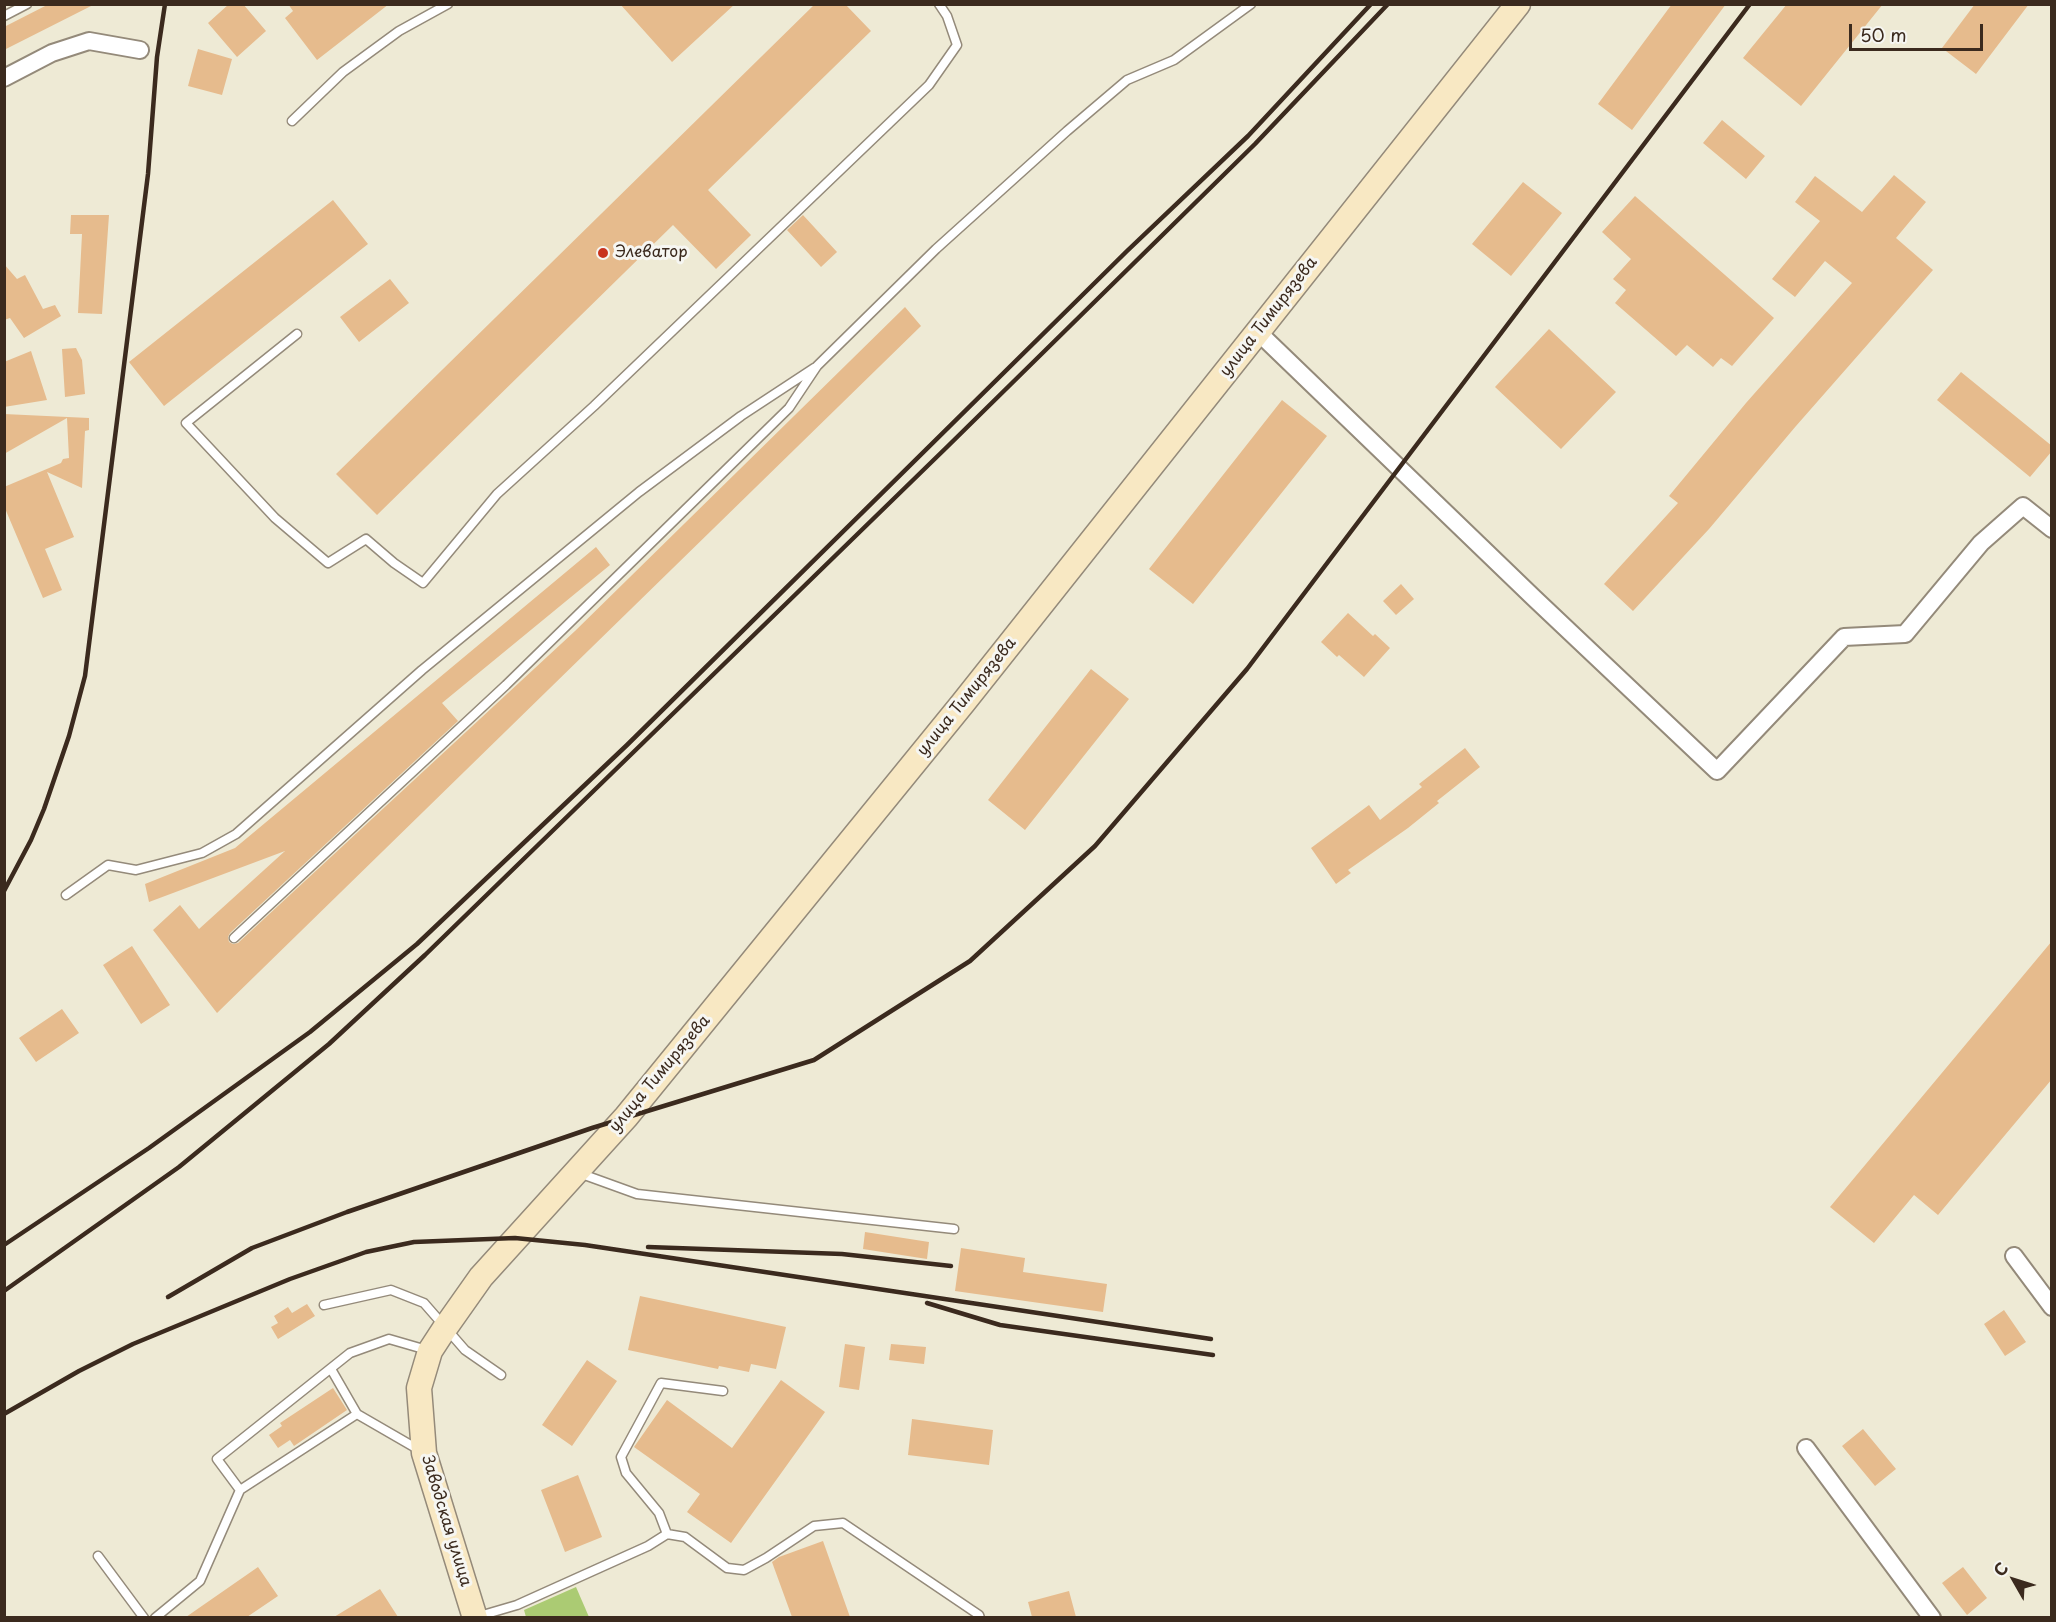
<!DOCTYPE html>
<html>
<head>
<meta charset="utf-8">
<style>
	body { margin:0 }
	#map { position:relative; width:2056px; height:1622px; overflow:hidden; background:#eeead5; font-family:"Playpen Sans",sans-serif }
	canvas { display:block }
	.frame { position:absolute; inset:0; border:6px solid #3b2a1e; pointer-events:none }
	.north { position:absolute; left:1984px; top:1550px; width:60px; height:60px; -webkit-text-stroke:4px #f6f6f2; paint-order:stroke; rotate:309deg; font-size:16px; font-weight:700; line-height:24px; text-align:center; color:#3b2a1e }
	.north::after { content:''; display:block; margin:auto; width:21px; height:27px; background:#3b2a1e; clip-path:polygon(50% 0,100% 100%,50% 72%,0 100%) }
	.scale { position:absolute; left:1849px; top:24px; width:134px; height:27px; box-sizing:border-box; border:3px solid #3b2a1e; border-top:0; padding-left:8px; font-size:18px; line-height:21px; white-space:nowrap; color:#3b2a1e; -webkit-text-stroke:4px #f6f6f2; paint-order:stroke }
</style>
</head>
<body>
<div id="map">
<canvas width="2056" height="1622"></canvas>
<div class="frame"></div>
<div class="north">С</div>
<div class="scale">50 m</div>
</div>
<script>
const ctx = document.querySelector('canvas').getContext('2d');
ctx.lineJoin = 'round';
function fill(path, color) { ctx.fillStyle = color; ctx.fill(path, 'evenodd'); }
const toPath = rows => new Path2D(rows.map(r => 'M' + r).join(''));
function strokePath(path, color, width, dash) { ctx.strokeStyle = color; ctx.lineWidth = width; ctx.lineCap = dash ? 'butt' : 'round'; ctx.setLineDash(dash || []); ctx.stroke(path); }
function write(font, color, halo, rows, align = 'center') {
  ctx.font = font + ' "Playpen Sans",sans-serif'; ctx.lineWidth = 6; ctx.setLineDash([]); ctx.textBaseline = 'middle'; ctx.strokeStyle = halo; ctx.fillStyle = color; for (const [text, x, y, turn = 0] of rows) {
    ctx.save(); ctx.translate(x, y); ctx.rotate((+turn || 0) * Math.PI / 180); ctx.textAlign = isNaN(turn) ? turn : align; if (halo) ctx.strokeText(text, 0, 0); ctx.fillText(text, 0, 0); ctx.restore();
  }
}
fill(toPath([
	[576,1587,589,1617,526,1617,524,1610]
]), '#abcb73');
fill(toPath([
	[49,4,95,4,4,50,4,27],
	[229,4,243,4,266,31,237,57,208,23],
	[288,4,389,4,317,60,285,18,293,11],
	[620,4,735,4,672,62],
	[815,4,845,4,871,31,708,190,751,235,716,269,673,225,377,515,336,474],
	[1672,4,1726,4,1632,130,1598,104],
	[1787,4,1883,4,1801,106,1743,58],
	[1975,4,2029,4,1976,74,1942,48],
	[198,49,232,59,222,95,188,86],
	[1722,120,1765,156,1746,179,1703,143],
	[1894,175,1926,202,1896,238,1933,270,1796,426,1709,529,1633,611,1604,584,1678,503,1669,496,1746,403,1852,283,1825,261,1795,297,1772,279,1820,221,1795,202,1815,176,1862,212],
	[1523,182,1562,213,1511,276,1472,244],
	[1635,196,1774,318,1732,366,1721,358,1713,367,1687,345,1676,356,1615,303,1626,290,1613,279,1631,259,1602,232],
	[333,200,368,244,164,406,129,362],
	[71,215,109,215,102,314,78,313,82,234,70,234],
	[803,215,837,252,821,267,787,230],
	[4,264,17,279,25,275,43,309,55,305,61,316,24,338,10,318,4,320],
	[390,279,409,303,359,342,340,317],
	[905,307,921,326,217,1013,153,930,180,905,199,929,285,851,149,902,145,884,235,848,596,547,610,565,442,703,458,721,230,933,228,937,229,942,233,944,238,943,575,631],
	[1549,329,1616,392,1561,449,1495,387],
	[76,348,82,360,85,394,65,397,62,349],
	[31,351,47,400,4,407,4,362],
	[1961,372,2052,446,2052,451,2030,477,1937,400],
	[1282,400,1327,436,1193,604,1149,569],
	[4,414,89,418,89,430,85,431,82,488,47,472,74,537,45,549,62,590,43,598,4,506,4,487,61,463,63,459,69,458,67,418,4,454],
	[1401,584,1414,599,1396,615,1383,601],
	[1348,613,1373,636,1375,634,1390,648,1364,677,1339,655,1337,657,1321,642],
	[1091,669,1129,699,1025,830,988,800],
	[1465,748,1480,767,1437,801,1439,803,1408,828,1348,870,1351,873,1336,884,1311,848,1369,805,1380,820,1422,787,1419,784],
	[2052,941,2052,1079,1938,1215,1914,1195,1874,1243,1830,1207],
	[132,946,170,1005,141,1024,103,965],
	[62,1009,79,1033,36,1062,19,1038],
	[865,1232,929,1242,927,1259,863,1249],
	[961,1248,1025,1258,1023,1272,1107,1284,1103,1312,955,1291],
	[640,1296,786,1327,776,1369,751,1364,749,1372,719,1366,718,1369,628,1350],
	[307,1304,315,1316,278,1339,271,1327,278,1323,274,1316,288,1307,292,1313],
	[2004,1310,2026,1342,2005,1356,1984,1324],
	[845,1344,865,1347,859,1390,839,1387],
	[891,1344,926,1347,924,1364,889,1360],
	[587,1360,617,1381,572,1446,542,1425],
	[781,1380,825,1412,731,1543,687,1512,700,1494,634,1447,667,1400,732,1448],
	[333,1388,347,1410,294,1446,290,1440,278,1448,269,1435,282,1426,280,1423],
	[912,1419,993,1430,989,1465,908,1455],
	[1863,1429,1896,1469,1875,1486,1842,1446],
	[578,1475,602,1537,565,1552,541,1490],
	[823,1541,850,1617,792,1617,772,1562,779,1557],
	[258,1567,278,1596,247,1617,186,1617],
	[1963,1567,1987,1598,1967,1615,1942,1583],
	[380,1589,398,1617,334,1617],
	[1069,1591,1076,1617,1032,1617,1028,1602]
]), '#e6bb8d');
const service = toPath([
	[4,16,27,4],
	[292,121,343,72,399,31,448,4],
	[297,334,186,423,275,518,328,563,366,539,394,563,423,583,497,494,594,406,929,85,957,45,947,16,939,4],
	[66,895,108,865,136,870,202,853,236,834,422,670,639,492,741,416,814,368],
	[234,938,506,685,789,408,817,366,936,249,1067,131,1127,80,1174,60,1251,4],
	[579,1173,637,1194,954,1229],
	[324,1305,391,1290,424,1303,465,1350,501,1375],
	[331,1369,357,1414],
	[421,1451,357,1414,240,1490,217,1459,350,1353,389,1339,427,1350],
	[667,1534,659,1513,626,1473,621,1457,661,1383,723,1391],
	[98,1556,144,1618],
	[476,1617,517,1605,648,1546,667,1534,685,1537,727,1568,744,1570,766,1558,814,1526,843,1523,979,1615,980,1618],
	[155,1618,200,1581,240,1490]
]);
const minor = toPath([
	[4,78,52,53,89,41,140,50],
	[1258,332,1534,598,1717,771,1844,637,1905,634,1981,543,2023,506,2052,529],
	[2014,1256,2052,1307],
	[1806,1448,1932,1618]
]);
const secondary = toPath([
	[475,1618,424,1453,419,1388,430,1351,445,1328,481,1277,626,1117,963,703,1518,4]
]);
strokePath(service, '#948a7a', 11);
strokePath(minor, '#948a7a', 20);
strokePath(secondary, '#948a7a', 27);
strokePath(service, '#fff', 8);
strokePath(minor, '#fff', 16);
strokePath(secondary, '#f8e8c3', 24);
strokePath(toPath([
	[4,891,31,840,44,809,69,736,85,676,148,174,157,57,165,4],
	[4,1245,149,1148,310,1032,417,944,627,745,1127,251,1248,136,1371,4],
	[648,1247,842,1254,951,1266],
	[4,1291,179,1167,329,1044,425,955,948,446,1255,144,1388,4],
	[168,1297,252,1248,347,1212,592,1128,814,1060,970,961,1095,846,1247,669,1750,4],
	[927,1303,1000,1325,1213,1355],
	[4,1414,79,1371,133,1344,290,1279,366,1252,414,1242,515,1238,585,1245,1211,1339]
]), '#3b2a1e', 4.5);
for (const [x, y, r, color] of [
	[603,253,6,"#c8321e"]
]) { const dot = new Path2D(); dot.arc(x, y, r, 0, 2 * Math.PI); ctx.fillStyle = color; ctx.fill(dot); strokePath(dot, '#f6f6f2', 2); }
write('16px', '#3b2a1e', '#f6f6f2', [
	["Элеватор",615,253]
], 'left');
write('16px', '#3b2a1e', '#f6f6f2', [
	["улица Тимирязева",1269,317,-52],
	["улица Тимирязева",967,697,-51],
	["улица Тимирязева",660,1074,-50],
	["Заводская улица",446,1521,73]
]);
</script>
</body>
</html>
